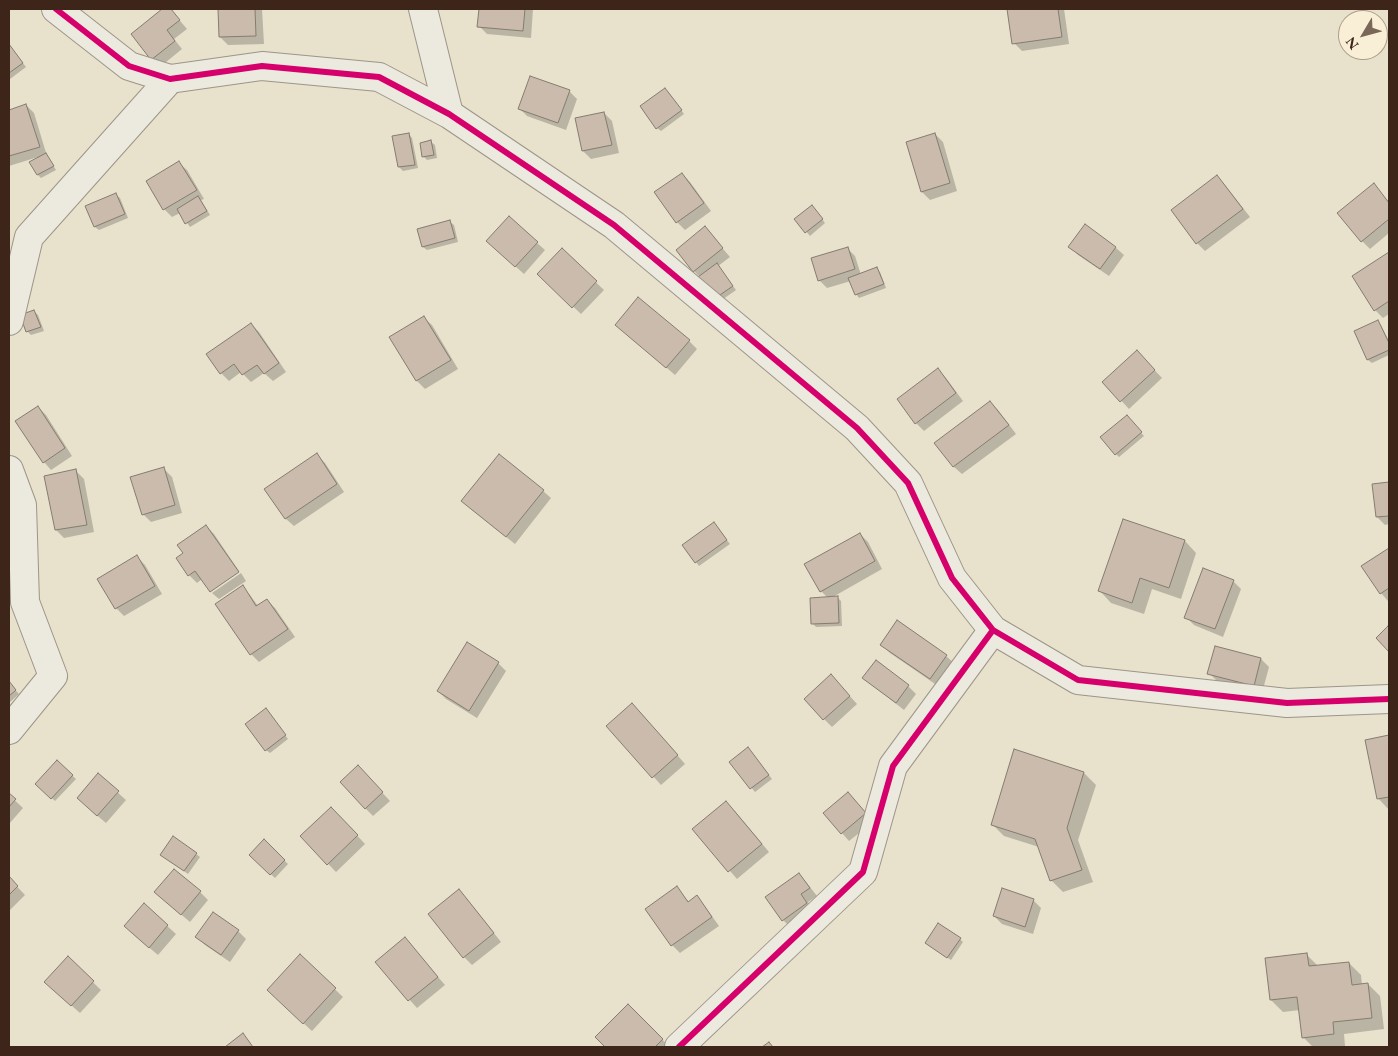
<!DOCTYPE html>
<html>
<head>
<meta charset="utf-8">
<style>
	body { margin:0 }
	#map { position:relative; width:1398px; height:1056px; overflow:hidden; background:#e8e1cc; font-family:"EB Garamond",serif }
	canvas { display:block }
	.frame { position:absolute; inset:0; border:10px solid #3e2519; pointer-events:none }
	.north { position:absolute; left:1338px; top:10px; width:50px; height:50px; box-sizing:border-box; background:#f8efd6; border:1px solid #ae9e8a; border-radius:50%; rotate:233deg; font-size:14px; font-weight:700; line-height:20px; text-align:center; color:#3e2519 }
	.north::after { content:''; display:block; margin:auto; width:18px; height:22px; background:#7a6758; clip-path:polygon(50% 0,100% 100%,50% 72%,0 100%) }
</style>
</head>
<body>
<div id="map">
<canvas width="1398" height="1056"></canvas>
<div class="frame"></div>
<div class="north">N</div>
</div>
<script>
const ctx = document.querySelector('canvas').getContext('2d');
ctx.lineJoin = 'round';
function fill(path, color) { ctx.fillStyle = color; ctx.fill(path, 'evenodd'); }
const toPath = rows => new Path2D(rows.map(r => 'M' + r).join(''));
function strokePath(path, color, width, dash) { ctx.strokeStyle = color; ctx.lineWidth = width; ctx.lineCap = dash ? 'butt' : 'round'; ctx.setLineDash(dash || []); ctx.stroke(path); }
fill(toPath([
	[164,9,170,9,187,29,174,39,182,49,160,67,132,34],
	[219,9,262,9,264,44,228,45,220,37],
	[480,9,533,9,531,38,487,34,479,26],
	[1008,9,1064,9,1069,44,1022,51,1014,43],
	[9,45,26,67,10,79,9,78],
	[569,91,577,99,566,130,527,116,519,108],
	[669,93,684,114,661,131,657,128],
	[26,105,34,113,47,156,56,170,41,178,38,175,38,157,9,166,9,111],
	[604,113,612,121,619,153,591,159,583,151,577,119],
	[409,134,412,138,418,168,403,171,399,167],
	[935,134,943,142,957,191,930,200,922,192],
	[431,142,435,145,437,158,427,160,423,156],
	[179,163,187,170,204,199,201,200,210,215,190,227,180,213,172,217,164,209,148,181],
	[682,174,690,182,711,211,685,230,677,222,656,193],
	[1217,177,1225,185,1250,217,1205,251,1197,243,1173,210],
	[1374,185,1389,202,1389,233,1370,249,1362,241],
	[116,195,120,198,128,218,99,230,95,227,87,207],
	[815,210,825,223,810,236,796,219],
	[450,222,454,225,458,242,427,250,423,247],
	[705,228,730,257,718,266,736,290,719,302,700,277,694,271],
	[537,243,545,250,524,274,496,249],
	[1070,247,1116,248,1124,255,1109,276,1078,255],
	[847,248,855,256,861,275,877,269,880,272,886,288,859,298,856,294,851,281,827,288,819,280],
	[562,250,604,290,581,314,539,274],
	[1389,253,1389,314,1383,318,1375,310,1354,276],
	[34,311,38,315,44,331,31,335,27,331],
	[424,318,432,325,458,369,425,389,417,381,391,337],
	[1378,321,1381,325,1389,341,1389,355,1372,363,1368,360,1355,332],
	[251,324,259,332,286,372,273,381,264,373,251,382,241,372,229,381,221,373],
	[617,325,689,341,697,349,675,375],
	[1145,360,1162,378,1129,409,1104,382],
	[938,370,946,378,963,401,924,431,916,423],
	[990,402,998,410,1016,434,962,474,954,467,936,443],
	[38,407,46,415,72,456,51,470,44,462],
	[1130,420,1144,436,1119,457,1116,454],
	[317,455,325,463,344,492,294,526,286,519,266,490],
	[164,469,172,477,182,513,151,522,143,514],
	[76,471,84,479,94,532,64,538,56,530],
	[1389,484,1389,524,1385,525,1377,517,1373,485],
	[543,491,551,498,515,544,471,509,463,501],
	[714,524,730,544,699,566,696,562],
	[206,526,214,534,239,571,211,591,202,579,197,583,189,575,184,553],
	[860,534,868,542,882,569,831,598,837,597,841,601,842,626,816,627,812,623,828,598,821,591],
	[1185,541,1196,553,1181,599,1152,589,1144,614,1111,603,1100,591],
	[1389,549,1389,601,1388,601,1381,593,1363,566],
	[137,557,145,565,162,594,124,616,116,608],
	[241,573,246,581,219,599,212,593],
	[1233,581,1241,589,1223,637,1194,625,1186,617],
	[242,587,250,595,258,606,267,600,275,608,295,637,259,662,251,654],
	[882,645,946,656,954,663,938,686,890,653],
	[1216,647,1261,659,1269,667,1262,693,1217,681,1209,673],
	[876,662,908,686,916,694,904,710,872,685,864,677],
	[498,663,506,671,477,718,446,699,438,691],
	[9,683,19,694,9,703],
	[839,684,857,704,832,727,824,719],
	[640,712,685,764,661,785,608,726],
	[269,714,288,739,270,753,266,750],
	[1389,737,1389,810,1378,798,1367,741],
	[752,753,772,779,755,792,731,763],
	[57,762,76,779,55,801,37,784],
	[1084,773,1096,785,1078,840,1093,882,1063,892,1051,880,1039,847,1004,836,992,824],
	[98,775,126,800,106,823,86,806],
	[366,775,390,801,373,816,365,808],
	[848,793,873,822,849,841,842,833],
	[9,795,23,808,9,824],
	[734,810,769,852,737,879,694,829],
	[339,816,365,844,336,872,301,836],
	[264,841,288,864,275,878,250,855],
	[196,854,200,857,188,874,165,858],
	[799,874,806,882,817,896,808,902,814,912,791,928,783,920,766,897],
	[9,878,25,895,9,911],
	[677,888,689,902,697,897,704,905,719,926,680,953,672,945],
	[459,891,467,899,501,942,472,965,464,957,430,914],
	[200,892,208,900,190,922,164,900],
	[1033,900,1041,908,1033,934,1002,924,994,916],
	[144,905,176,934,158,955,133,934],
	[238,931,246,939,230,962,205,945,197,937],
	[960,939,963,942,951,960,930,946],
	[412,947,445,985,417,1008,376,962],
	[1306,954,1318,966,1349,963,1361,975,1362,985,1368,984,1380,996,1384,1029,1344,1034,1345,1046,1313,1047,1303,1037,1300,1010,1283,1012,1271,1000],
	[300,956,343,997,312,1031,276,998],
	[68,958,101,990,80,1013,54,990],
	[628,1006,670,1047,607,1047,597,1037]
]), '#0003');
const building = toPath([
	[162,9,171,9,180,20,167,30,175,41,151,60,131,34,162,9],
	[218,9,255,9,256,36,219,37,218,9],
	[479,9,525,9,523,31,477,27,479,9],
	[1007,9,1058,9,1062,37,1012,44,1007,9],
	[9,44,23,63,9,73,9,44],
	[530,76,570,90,558,123,518,109,530,76],
	[665,88,682,110,656,129,640,106,665,88],
	[26,104,40,147,9,156,9,110,26,104],
	[604,112,612,145,582,151,575,118,604,112],
	[409,133,415,165,398,167,392,136,409,133],
	[935,133,950,183,921,192,906,142,935,133],
	[431,140,434,155,422,157,420,143,431,140],
	[46,153,54,166,37,175,29,162,46,153],
	[179,161,197,190,163,210,146,181,179,161],
	[682,173,704,203,676,223,654,192,682,173],
	[1217,175,1243,209,1196,244,1171,210,1217,175],
	[1374,183,1389,203,1389,219,1361,242,1337,213,1374,183],
	[116,193,125,214,94,227,85,206,116,193],
	[198,196,207,211,185,224,177,209,198,196],
	[812,205,823,219,805,233,794,219,812,205],
	[509,216,538,242,515,267,486,241,509,216],
	[450,220,455,238,422,247,417,229,450,220],
	[1085,224,1116,247,1100,269,1068,247,1085,224],
	[705,226,723,248,693,272,676,250,705,226],
	[848,247,855,269,818,281,811,258,848,247],
	[562,248,597,281,572,308,537,274,562,248],
	[1389,252,1389,301,1374,311,1352,276,1389,252],
	[717,263,733,286,714,299,698,277,717,263],
	[877,267,884,284,855,295,848,278,877,267],
	[638,297,690,340,666,368,615,325,638,297],
	[34,310,41,327,26,332,20,315,34,310],
	[424,316,451,360,416,381,389,337,424,316],
	[1378,320,1389,343,1389,350,1367,360,1354,331,1378,320],
	[251,323,279,363,264,374,257,365,242,375,234,364,220,374,206,354,251,323],
	[1137,350,1155,370,1120,402,1102,382,1137,350],
	[938,368,956,393,915,424,897,399,938,368],
	[990,401,1009,425,953,467,934,443,990,401],
	[38,406,65,448,43,463,15,421,38,406],
	[1127,415,1142,432,1115,455,1100,437,1127,415],
	[317,453,337,484,285,519,264,489,317,453],
	[499,454,544,490,506,537,461,501,499,454],
	[164,467,175,505,142,515,130,477,164,467],
	[76,469,87,525,55,530,44,476,76,469],
	[1389,482,1389,516,1376,517,1372,484,1389,482],
	[1123,519,1185,540,1169,588,1140,578,1132,603,1098,591,1123,519],
	[714,522,727,540,695,563,682,545,714,522],
	[206,525,239,572,210,592,195,571,188,576,176,558,183,553,177,545,206,525],
	[860,533,875,561,820,592,804,564,860,533],
	[1389,548,1389,588,1380,594,1361,566,1389,548],
	[137,555,155,586,115,609,97,579,137,555],
	[1203,568,1234,580,1215,629,1184,618,1203,568],
	[243,585,256,606,267,599,288,629,250,655,215,604,243,585],
	[838,596,839,623,811,624,810,598,838,596],
	[897,620,947,655,930,679,880,645,897,620],
	[1388,626,1389,627,1389,652,1376,638,1388,626],
	[467,642,499,662,469,711,437,691,467,642],
	[1215,646,1261,658,1254,686,1207,674,1215,646],
	[876,660,909,685,896,703,862,678,876,660],
	[831,674,850,696,823,720,804,699,831,674],
	[9,681,16,690,9,696,9,681],
	[632,703,678,755,652,778,606,726,632,703],
	[266,708,286,735,265,751,245,724,266,708],
	[1389,735,1389,797,1377,799,1365,740,1389,735],
	[748,747,769,775,750,789,729,762,748,747],
	[1014,749,1084,772,1067,828,1082,870,1050,881,1035,839,991,825,1014,749],
	[57,760,73,775,51,799,35,784,57,760],
	[358,765,383,792,365,809,340,782,358,765],
	[98,773,119,791,97,816,77,798,98,773],
	[848,792,866,813,841,834,823,813,848,792],
	[9,793,16,799,9,807,9,793],
	[726,801,762,844,728,872,692,829,726,801],
	[331,807,358,835,327,865,300,836,331,807],
	[173,836,197,853,184,871,160,855,173,836],
	[264,839,285,860,270,875,249,855,264,839],
	[174,869,201,891,181,915,154,892,174,869],
	[799,873,810,888,801,894,807,903,782,921,765,897,799,873],
	[9,876,18,886,9,895,9,876],
	[677,886,688,902,697,895,712,917,671,946,645,909,677,886],
	[1002,888,1034,899,1025,927,993,916,1002,888],
	[459,889,494,933,463,958,428,914,459,889],
	[144,903,168,925,149,948,124,926,144,903],
	[213,912,239,930,221,955,195,937,213,912],
	[938,923,961,938,947,958,925,943,938,923],
	[405,937,438,977,408,1001,375,962,405,937],
	[1307,953,1309,966,1349,962,1352,985,1368,983,1372,1018,1333,1022,1334,1034,1302,1038,1297,997,1270,1000,1265,958,1307,953],
	[300,954,336,988,303,1024,267,990,300,954],
	[68,956,94,981,71,1006,44,982,68,956],
	[628,1004,663,1039,655,1047,605,1047,595,1037,628,1004],
	[243,1033,253,1047,225,1047,243,1033],
	[769,1042,773,1047,762,1047,769,1042]
]);
fill(building, '#cbbbad');
strokePath(building, '#847c70', 1);
const minor = toPath([
	[56,9,129,66,170,79,262,66,379,77,449,114,614,225,857,428,908,483,952,578,993,630,1078,680,1287,703,1389,699],
	[423,9,449,114],
	[9,321,29,237,170,79],
	[9,470,22,505,25,602,53,676,9,730],
	[679,1047,863,872,893,766,993,630]
]);
strokePath(minor, '#9d9588', 30);
strokePath(minor, '#ece9de', 28);
strokePath(toPath([
	[56,9,129,66,170,79,262,66,379,77,449,114,614,225,857,428,908,483,952,578,993,630,1078,680,1287,703,1389,699],
	[679,1047,863,872,893,766,993,630]
]), '#d6006c', 6);
</script>
</body>
</html>
